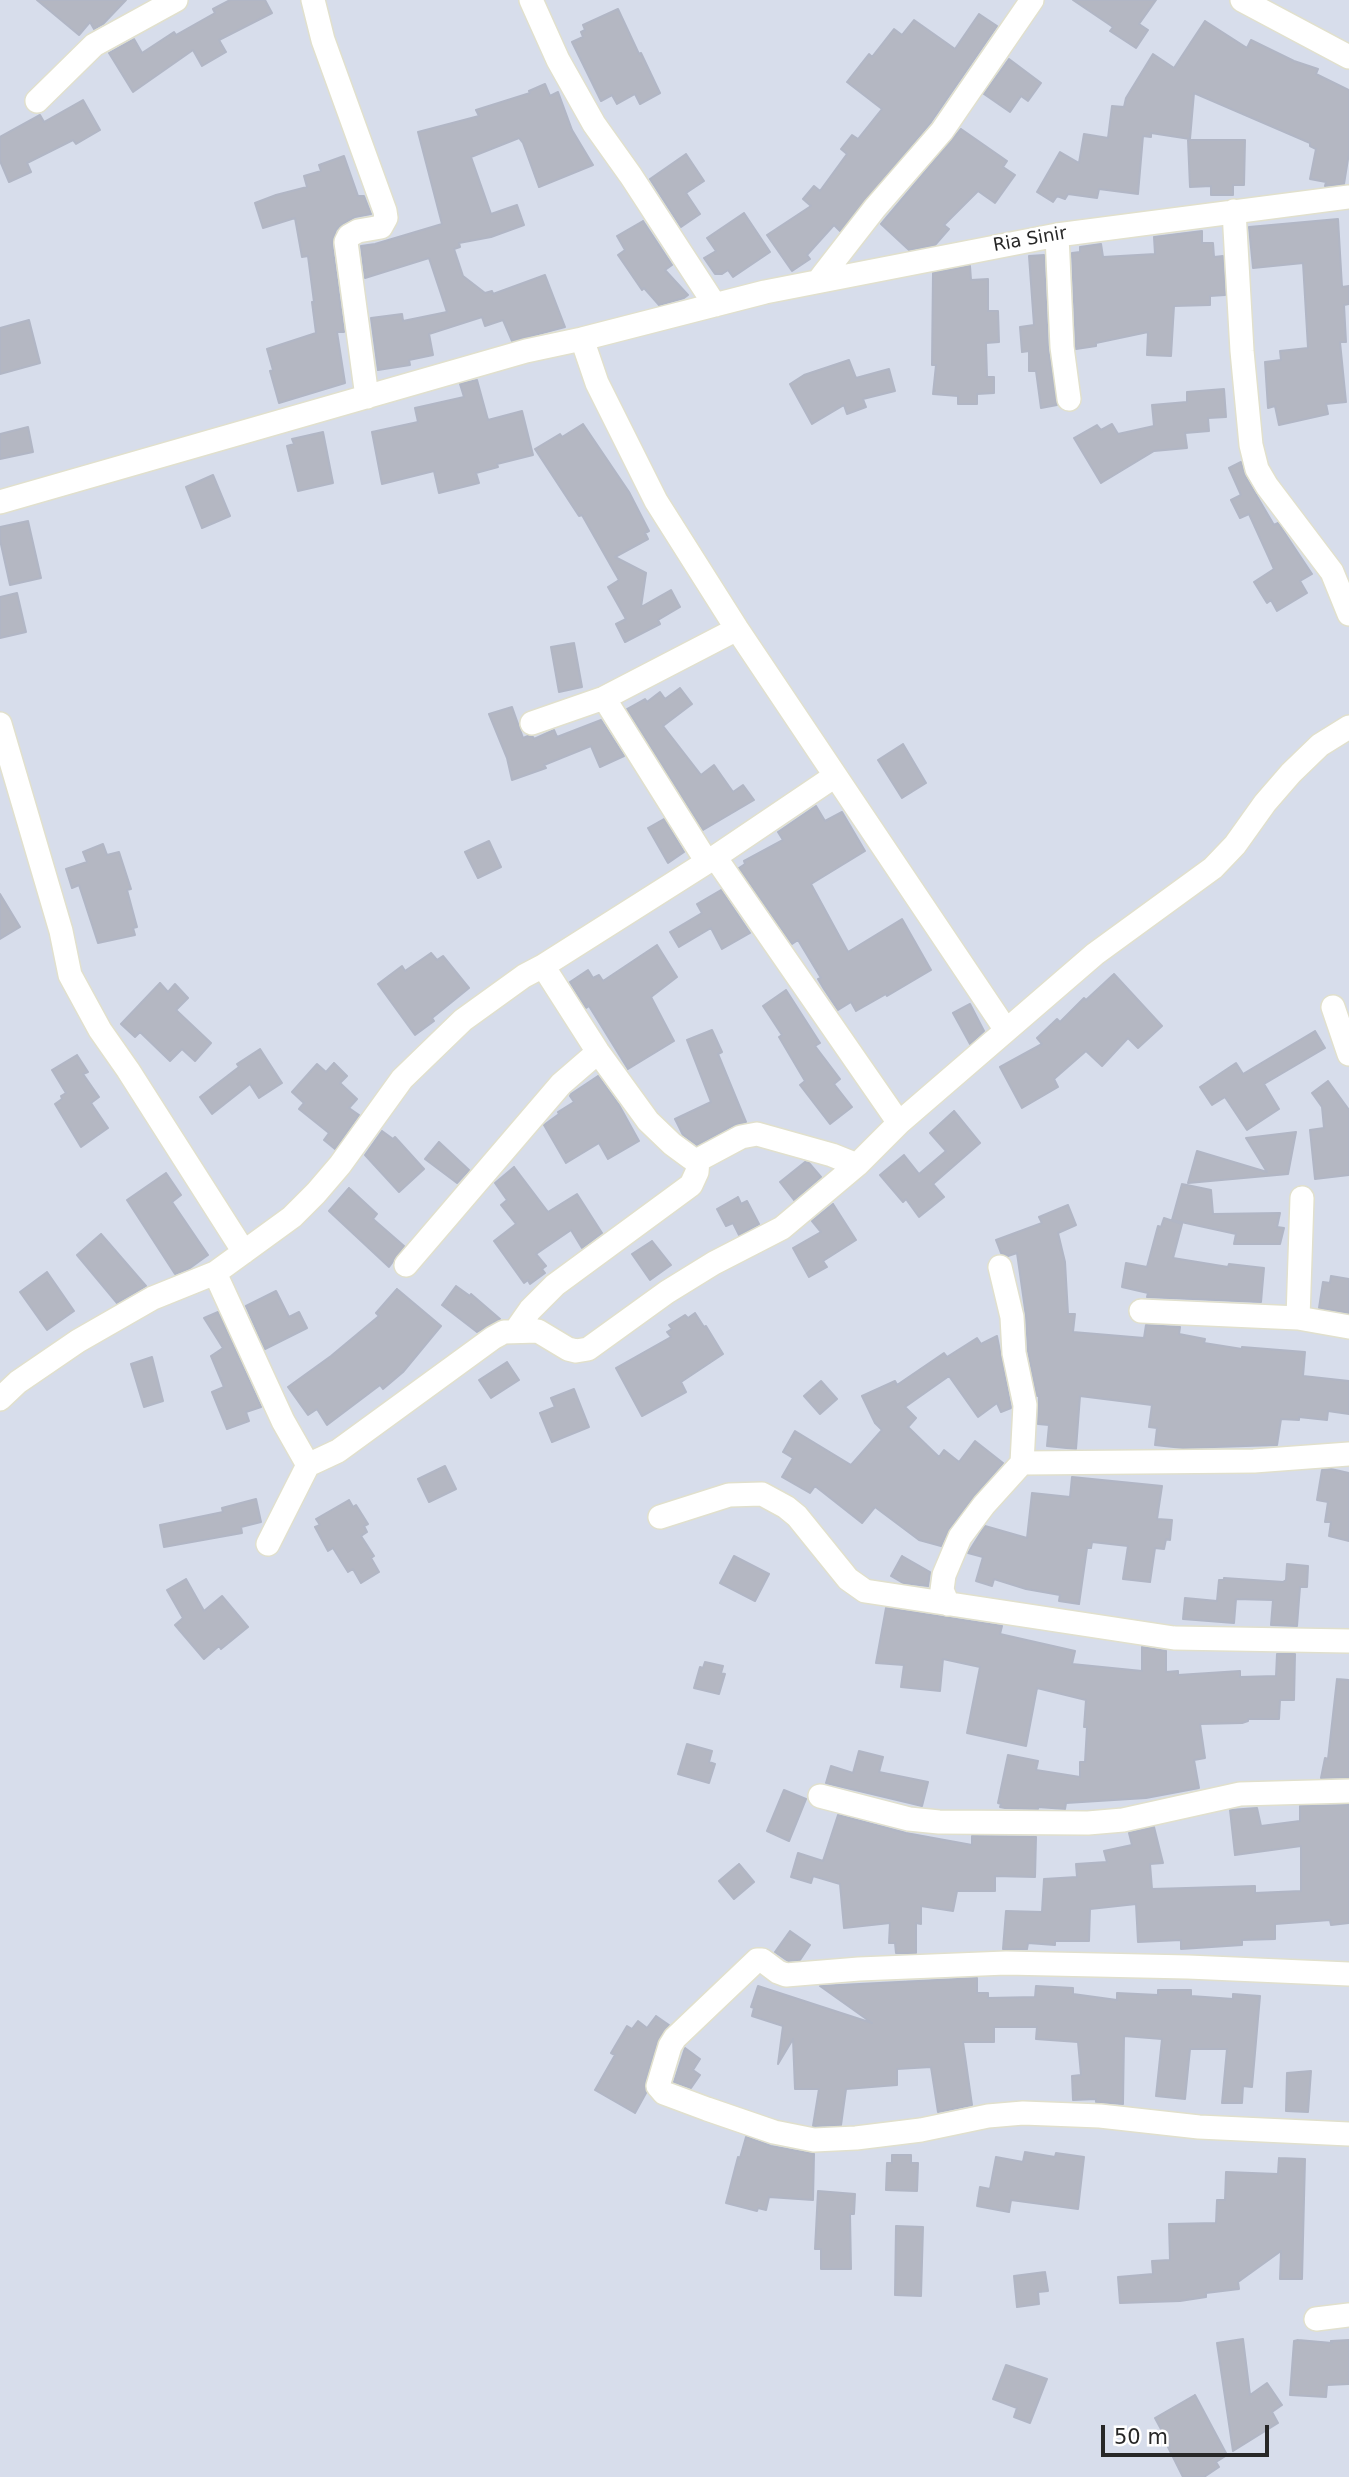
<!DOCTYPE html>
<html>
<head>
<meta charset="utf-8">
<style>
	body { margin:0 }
	#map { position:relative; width:1349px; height:2477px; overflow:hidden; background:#d7ddeb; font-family:"DejaVu Sans",sans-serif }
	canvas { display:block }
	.scale { position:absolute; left:1101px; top:2425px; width:168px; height:32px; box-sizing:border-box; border:4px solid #272727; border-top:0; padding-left:9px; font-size:21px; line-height:24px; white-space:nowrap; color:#272727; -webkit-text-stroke:5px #fff; paint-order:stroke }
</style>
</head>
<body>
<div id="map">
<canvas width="1349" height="2477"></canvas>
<div class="scale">50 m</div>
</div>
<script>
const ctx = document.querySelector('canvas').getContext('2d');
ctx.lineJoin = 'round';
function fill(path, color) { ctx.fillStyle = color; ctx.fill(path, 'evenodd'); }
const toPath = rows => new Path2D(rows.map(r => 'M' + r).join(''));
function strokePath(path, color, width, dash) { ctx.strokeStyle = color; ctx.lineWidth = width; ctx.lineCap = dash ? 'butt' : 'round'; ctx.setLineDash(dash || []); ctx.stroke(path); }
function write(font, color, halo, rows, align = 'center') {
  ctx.font = font + ' "DejaVu Sans",sans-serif'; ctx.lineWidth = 5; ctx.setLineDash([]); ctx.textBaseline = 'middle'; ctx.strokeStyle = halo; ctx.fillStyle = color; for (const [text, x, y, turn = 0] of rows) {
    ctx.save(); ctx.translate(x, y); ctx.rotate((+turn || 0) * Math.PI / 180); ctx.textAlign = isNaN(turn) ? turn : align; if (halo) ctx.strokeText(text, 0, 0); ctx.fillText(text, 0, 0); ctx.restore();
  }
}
const building = toPath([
	[37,0,126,0,103,24,94,29,90,22,79,35,37,0],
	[230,0,265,0,272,13,219,40,226,52,202,66,193,50,133,92,109,53,134,39,142,53,174,32,176,35,215,13,213,9,230,0],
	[1073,0,1156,0,1139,24,1148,30,1136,48,1110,31,1113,27,1073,0],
	[618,9,639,54,641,53,660,93,640,104,635,94,617,104,612,95,601,101,572,42,583,37,581,32,585,30,583,25,618,9],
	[979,14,997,26,931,122,840,231,834,225,807,255,810,259,792,271,767,235,811,206,803,199,814,186,820,191,847,154,841,149,852,135,858,139,882,109,847,82,869,54,872,57,894,29,902,35,914,20,955,49,979,14],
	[1205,21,1247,48,1251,40,1294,61,1318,69,1316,74,1349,90,1349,153,1344,184,1325,186,1326,182,1310,179,1316,149,1310,146,1310,143,1194,93,1190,139,1151,133,1151,137,1143,136,1138,194,1099,189,1097,198,1068,194,1065,199,1057,196,1053,202,1037,192,1060,152,1079,163,1084,134,1108,138,1112,106,1124,107,1126,98,1153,54,1174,68,1205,21],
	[1009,59,1041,83,1028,101,1021,96,1010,112,984,94,1009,59],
	[545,84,550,96,558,92,572,130,593,165,539,187,523,143,519,138,471,157,491,214,517,205,524,225,491,237,459,243,460,247,454,249,463,276,485,293,492,291,493,294,545,275,565,327,512,341,503,320,485,326,482,317,429,334,433,355,409,360,410,365,378,370,371,318,402,314,403,321,447,312,429,258,365,278,361,246,375,244,442,224,418,132,479,116,476,110,530,93,529,91,545,84],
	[83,100,100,130,76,144,73,140,27,163,31,172,9,182,0,161,0,137,40,115,44,122,83,100],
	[961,129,1007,161,1003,167,1015,175,995,203,978,191,944,225,949,229,935,245,909,250,881,224,961,129],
	[1188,140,1245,140,1244,185,1233,185,1233,195,1211,195,1211,186,1190,187,1188,140],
	[686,154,704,181,686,193,700,214,681,227,650,179,686,154],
	[344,156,358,196,364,196,371,214,355,217,342,224,336,230,332,243,344,332,337,332,345,383,279,403,270,371,273,370,267,349,316,333,312,302,314,302,308,256,302,257,295,218,263,228,255,203,276,195,307,187,304,176,321,171,319,165,344,156],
	[744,213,770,252,733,277,728,270,722,274,715,274,704,258,716,251,707,238,744,213],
	[1338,219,1342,287,1349,286,1349,304,1344,305,1346,342,1340,342,1346,402,1326,404,1328,414,1279,425,1275,406,1268,408,1265,362,1281,360,1280,351,1308,348,1303,263,1253,268,1249,227,1338,219],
	[643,221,672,265,665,270,688,295,684,298,659,305,644,288,642,290,618,255,625,250,617,236,643,221],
	[1202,231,1202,243,1213,243,1214,257,1223,256,1225,295,1210,296,1210,305,1174,306,1171,356,1147,355,1148,332,1096,343,1096,346,1076,349,1072,253,1080,252,1080,247,1101,244,1103,257,1155,254,1154,237,1202,231],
	[1044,255,1048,348,1057,405,1041,408,1036,371,1029,371,1029,351,1022,352,1020,327,1034,325,1029,256,1044,255],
	[970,266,971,280,988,279,988,311,998,311,999,342,986,343,987,377,994,377,994,393,977,394,977,404,958,404,958,396,933,394,936,365,932,365,933,273,970,266],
	[29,320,40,363,0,374,0,328,29,320],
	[849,360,856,378,889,369,895,391,863,399,866,407,847,414,844,405,812,424,790,384,804,375,849,360],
	[477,380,488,420,522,411,533,455,497,464,498,467,476,473,479,483,439,493,434,471,382,484,372,432,418,422,415,408,464,397,460,384,477,380],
	[1224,389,1226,417,1208,418,1209,431,1185,433,1187,448,1154,451,1101,483,1074,438,1097,425,1101,430,1112,424,1118,434,1154,426,1152,405,1187,402,1187,392,1224,389],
	[583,424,629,492,649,531,645,533,648,539,615,557,646,573,641,607,671,590,680,607,658,620,660,624,625,642,616,624,626,619,608,587,619,580,582,515,579,516,535,449,560,434,562,437,583,424],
	[28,427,33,452,0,459,0,434,28,427],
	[323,432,333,483,298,491,287,446,294,444,292,439,323,432],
	[1241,462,1245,476,1274,525,1278,523,1312,574,1300,581,1307,593,1277,611,1271,600,1267,603,1254,582,1274,569,1249,514,1240,518,1231,500,1241,495,1229,468,1241,462],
	[213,475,230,516,202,528,186,487,213,475],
	[28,521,41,578,10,585,0,540,0,527,28,521],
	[17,593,26,632,0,638,0,597,17,593],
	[574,643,582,687,559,692,551,647,574,643],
	[680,688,692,704,663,726,701,775,714,765,733,792,743,785,754,800,703,830,627,709,645,699,647,702,660,692,665,699,680,688],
	[512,707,523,738,528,736,533,737,534,739,554,730,557,737,601,720,624,756,600,767,591,746,544,765,546,768,512,780,507,758,489,714,512,707],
	[903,744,926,783,902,798,878,760,903,744],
	[816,806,825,821,842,812,865,851,811,884,848,952,902,919,931,970,887,996,886,994,856,1011,851,1002,838,1010,824,989,818,979,821,978,798,940,792,944,739,868,745,864,744,861,783,840,778,832,816,806],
	[664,819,684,852,668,863,648,828,664,819],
	[489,841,501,867,478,878,465,852,489,841],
	[103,844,107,855,119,852,131,889,127,890,137,927,133,928,135,935,98,943,79,885,72,888,66,869,87,862,83,852,103,844],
	[721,890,750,933,722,949,711,928,679,947,670,932,702,913,697,904,721,890],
	[0,894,20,927,0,939,0,894],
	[657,945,677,977,651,997,674,1041,628,1069,589,1006,586,1008,570,982,588,970,593,978,599,975,603,981,657,945],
	[431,953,437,960,443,956,469,988,432,1018,434,1021,415,1035,378,984,402,966,405,971,431,953],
	[1114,974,1162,1026,1138,1048,1128,1038,1102,1066,1086,1051,1054,1079,1058,1087,1022,1108,1000,1067,1042,1044,1037,1038,1057,1019,1060,1022,1084,998,1086,1000,1114,974],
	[160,983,168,992,175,984,188,998,176,1010,211,1043,195,1061,182,1049,170,1061,140,1032,135,1037,121,1024,160,983],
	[786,990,820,1043,815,1046,840,1079,834,1084,852,1107,830,1124,800,1085,805,1081,779,1037,782,1035,763,1006,786,990],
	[970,1004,984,1031,970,1044,953,1013,970,1004],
	[712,1030,722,1052,718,1054,746,1122,734,1125,697,1145,683,1135,675,1119,711,1102,687,1040,712,1030],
	[1315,1031,1325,1048,1264,1084,1279,1109,1247,1130,1225,1097,1212,1105,1200,1087,1236,1063,1243,1074,1315,1031],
	[260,1049,282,1083,259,1098,250,1084,212,1114,200,1097,239,1067,237,1064,260,1049],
	[77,1055,88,1072,83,1074,99,1097,91,1103,108,1128,81,1147,55,1104,62,1099,61,1096,66,1093,52,1070,77,1055],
	[334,1063,347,1076,340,1083,357,1099,349,1108,359,1115,335,1149,324,1140,329,1133,299,1109,304,1103,292,1092,317,1064,326,1072,334,1063],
	[598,1076,619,1105,639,1141,608,1159,599,1143,566,1163,544,1125,559,1114,558,1112,574,1102,570,1096,571,1094,598,1076],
	[1328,1081,1349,1110,1349,1175,1315,1179,1310,1130,1324,1128,1322,1107,1312,1093,1328,1081],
	[954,1111,980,1143,933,1184,944,1197,919,1217,906,1199,903,1202,880,1175,904,1155,919,1174,946,1151,930,1133,954,1111],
	[382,1131,393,1139,395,1137,424,1169,399,1192,365,1155,382,1131],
	[1296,1132,1288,1174,1188,1183,1197,1151,1267,1172,1246,1138,1296,1132],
	[439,1142,469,1170,457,1183,425,1159,439,1142],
	[805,1162,809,1163,821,1177,794,1200,780,1182,805,1162],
	[514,1167,548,1212,577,1194,602,1233,582,1248,571,1230,536,1254,546,1266,542,1269,545,1273,530,1284,528,1280,524,1283,494,1241,516,1224,501,1205,507,1200,495,1183,514,1167],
	[166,1173,181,1195,172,1202,208,1255,190,1268,175,1274,127,1200,166,1173],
	[1182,1184,1211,1190,1213,1214,1280,1213,1277,1227,1284,1228,1280,1244,1234,1244,1236,1234,1172,1220,1182,1184],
	[349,1188,377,1214,373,1219,404,1246,389,1267,329,1211,349,1188],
	[738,1197,741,1204,747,1201,759,1224,739,1235,733,1223,726,1226,717,1209,738,1197],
	[833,1204,856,1240,823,1261,827,1267,809,1277,793,1248,821,1232,812,1221,833,1204],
	[1068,1205,1076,1225,1058,1233,1065,1262,1068,1314,1075,1314,1073,1332,1144,1338,1146,1325,1180,1327,1179,1334,1205,1339,1204,1343,1242,1349,1242,1347,1305,1352,1303,1376,1349,1381,1349,1414,1328,1411,1327,1420,1299,1417,1299,1420,1281,1419,1277,1445,1183,1448,1155,1445,1157,1428,1149,1427,1152,1405,1080,1396,1076,1449,1047,1446,1049,1425,1038,1424,1039,1395,1037,1396,1028,1351,1026,1316,1017,1253,1008,1256,1001,1253,996,1240,1042,1223,1039,1217,1068,1205],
	[1164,1218,1182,1224,1173,1258,1228,1267,1229,1264,1264,1268,1261,1302,1147,1297,1148,1293,1122,1287,1126,1263,1147,1267,1158,1226,1161,1227,1164,1218],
	[101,1234,146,1286,117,1303,77,1255,101,1234],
	[652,1241,671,1265,650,1280,632,1254,652,1241],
	[47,1272,74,1311,47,1330,20,1292,47,1272],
	[1331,1276,1349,1279,1349,1313,1319,1308,1323,1282,1330,1283,1331,1276],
	[456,1286,470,1296,471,1294,500,1319,477,1332,442,1305,456,1286],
	[397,1289,441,1326,403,1372,383,1389,380,1385,327,1425,317,1409,308,1415,288,1387,331,1356,379,1316,376,1313,397,1289],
	[276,1291,289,1317,299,1312,307,1328,265,1349,246,1306,276,1291],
	[218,1312,261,1407,246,1412,249,1421,227,1429,212,1392,224,1387,211,1356,223,1348,204,1318,218,1312],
	[695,1313,704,1327,706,1326,723,1354,681,1382,686,1392,642,1416,616,1368,671,1337,667,1332,672,1329,669,1325,685,1315,688,1318,695,1313],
	[997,1336,1011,1408,1001,1412,997,1403,978,1417,949,1376,905,1407,916,1418,908,1427,939,1457,944,1450,959,1462,975,1441,1003,1463,974,1496,949,1529,941,1546,919,1540,875,1507,862,1523,815,1486,810,1493,782,1477,793,1458,783,1452,795,1431,851,1465,882,1430,875,1423,862,1396,895,1381,897,1385,944,1353,947,1357,977,1338,981,1344,997,1336],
	[152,1357,163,1401,144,1407,131,1364,152,1357],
	[507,1362,519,1380,491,1398,479,1380,507,1362],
	[821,1381,837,1399,820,1414,804,1396,821,1381],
	[574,1389,589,1427,552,1442,540,1413,555,1407,551,1398,574,1389],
	[445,1466,456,1489,429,1502,418,1479,445,1466],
	[1331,1469,1349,1473,1349,1541,1329,1536,1331,1522,1325,1522,1328,1502,1317,1500,1322,1470,1331,1469],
	[1072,1477,1162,1486,1157,1519,1172,1520,1170,1540,1166,1539,1164,1549,1155,1548,1150,1582,1123,1579,1128,1546,1092,1542,1091,1548,1087,1548,1079,1604,1059,1601,1060,1595,1026,1589,994,1579,992,1586,976,1581,983,1557,968,1553,985,1526,1027,1538,1032,1493,1070,1497,1072,1477],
	[256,1499,261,1522,241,1527,242,1533,164,1547,160,1525,223,1512,222,1508,256,1499],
	[349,1500,353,1507,356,1505,368,1524,364,1526,367,1532,361,1536,374,1556,371,1558,379,1572,361,1583,353,1569,348,1572,333,1548,328,1551,315,1527,320,1525,316,1519,349,1500],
	[734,1556,769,1574,755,1601,720,1583,734,1556],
	[902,1556,930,1572,928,1586,903,1583,891,1576,902,1556],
	[1287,1564,1308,1566,1307,1587,1300,1587,1297,1626,1271,1625,1273,1600,1236,1599,1234,1623,1183,1619,1185,1598,1217,1601,1219,1580,1224,1580,1224,1578,1283,1582,1286,1580,1287,1564],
	[186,1579,204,1611,222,1596,248,1627,221,1649,219,1646,204,1659,175,1625,183,1618,167,1590,186,1579],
	[886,1608,1002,1626,1000,1634,1075,1651,1072,1664,1142,1671,1142,1647,1166,1651,1166,1672,1178,1671,1178,1675,1240,1671,1240,1677,1276,1676,1277,1654,1295,1654,1294,1700,1280,1700,1279,1719,1248,1719,1248,1721,1242,1723,1200,1724,1205,1758,1194,1760,1199,1788,1146,1798,1066,1803,1065,1809,1038,1807,1038,1809,1005,1808,1000,1807,1001,1804,998,1803,1008,1755,1038,1761,1036,1770,1080,1777,1080,1762,1085,1762,1087,1727,1084,1727,1086,1700,1037,1688,1026,1746,967,1733,980,1667,943,1659,940,1691,901,1687,904,1665,876,1663,886,1608],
	[705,1662,723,1666,721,1673,725,1674,719,1694,694,1688,700,1667,703,1668,705,1662],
	[1337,1679,1349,1680,1349,1777,1321,1778,1325,1758,1328,1759,1337,1679],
	[687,1744,712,1751,709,1762,715,1764,709,1783,678,1774,687,1744],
	[859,1751,883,1757,879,1772,928,1782,922,1806,826,1783,831,1766,853,1773,859,1751],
	[784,1790,806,1799,789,1841,767,1831,784,1790],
	[1349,1805,1349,1923,1331,1925,1330,1920,1275,1924,1275,1939,1242,1940,1242,1945,1181,1949,1181,1940,1138,1942,1136,1904,1090,1909,1089,1941,1055,1941,1055,1945,1028,1943,1027,1949,1003,1949,1006,1911,1042,1912,1044,1879,1077,1877,1076,1864,1107,1862,1104,1851,1132,1845,1129,1833,1154,1827,1163,1863,1150,1864,1152,1889,1255,1886,1255,1893,1301,1891,1301,1846,1235,1855,1230,1810,1257,1808,1261,1826,1300,1821,1300,1806,1349,1805],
	[838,1815,906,1833,972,1845,972,1836,1036,1837,1035,1877,995,1876,995,1891,957,1891,953,1911,921,1906,921,1924,916,1923,916,1953,896,1953,895,1943,889,1943,890,1923,844,1928,840,1884,813,1876,811,1883,791,1877,798,1853,823,1861,838,1815],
	[739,1864,754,1882,734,1899,719,1881,739,1864],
	[790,1931,810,1945,800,1960,788,1961,775,1952,790,1931],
	[977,1978,977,1993,988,1993,988,1998,1035,1997,1036,1986,1073,1988,1073,1994,1117,2000,1117,1993,1158,1995,1158,1990,1191,1990,1191,1996,1233,1999,1233,1994,1260,1996,1252,2087,1243,2086,1242,2103,1222,2103,1227,2049,1190,2049,1185,2099,1156,2096,1162,2039,1124,2036,1123,2104,1096,2102,1096,2099,1073,2100,1072,2076,1081,2075,1078,2042,1036,2039,1037,2027,994,2027,994,2042,963,2042,972,2105,938,2112,931,2067,897,2069,897,2085,846,2089,841,2125,815,2126,813,2126,819,2089,795,2089,793,2039,778,2064,783,2026,752,2016,754,2008,751,2007,758,1986,872,2023,820,1986,977,1978],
	[656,2016,669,2025,657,2042,645,2082,646,2093,635,2113,595,2090,615,2055,611,2053,627,2026,632,2029,638,2021,647,2028,656,2016],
	[685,2048,700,2059,693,2070,700,2075,691,2088,674,2082,685,2048],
	[1311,2071,1308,2112,1286,2111,1287,2073,1311,2071],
	[746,2137,771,2146,814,2154,813,2200,769,2197,766,2210,758,2208,757,2211,726,2203,738,2157,740,2158,746,2137],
	[1025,2152,1055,2157,1056,2153,1084,2157,1078,2209,1011,2200,1009,2212,977,2206,980,2187,990,2189,996,2157,1023,2162,1025,2152],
	[892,2155,911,2155,911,2163,918,2163,917,2191,886,2190,887,2163,892,2163,892,2155],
	[1279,2158,1305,2159,1302,2279,1280,2279,1281,2251,1238,2282,1239,2289,1206,2293,1206,2297,1180,2301,1120,2303,1118,2277,1153,2274,1152,2261,1170,2260,1169,2224,1216,2223,1217,2200,1225,2200,1226,2172,1278,2174,1279,2158],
	[818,2191,855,2194,854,2214,850,2214,851,2269,821,2269,821,2249,815,2249,818,2191],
	[896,2226,923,2227,921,2296,895,2295,896,2226],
	[1045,2272,1048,2291,1038,2292,1039,2304,1017,2307,1014,2276,1045,2272],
	[1243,2339,1250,2395,1267,2383,1282,2405,1272,2412,1278,2423,1233,2451,1217,2343,1243,2339],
	[1298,2340,1332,2343,1331,2341,1349,2340,1349,2384,1327,2385,1326,2397,1290,2395,1294,2341,1298,2340],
	[1006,2365,1047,2379,1030,2423,1014,2417,1017,2408,993,2399,1006,2365],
	[1195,2395,1227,2455,1216,2462,1219,2467,1204,2477,1183,2477,1168,2447,1170,2446,1155,2418,1195,2395]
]);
fill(building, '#b4b7c2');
strokePath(building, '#b1b6c5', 2);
const minor = toPath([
	[313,0,323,40,385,211,386,218,381,227,358,231,349,236,346,242,367,397],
	[531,0,558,60,594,124,631,176,715,305],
	[1242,0,1349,57],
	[37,101,94,45,176,0],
	[1234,211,1242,351,1251,445,1257,469,1267,486,1332,572,1349,614],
	[1057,235,1062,347,1069,399],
	[819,280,875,208,942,131,1032,0],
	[582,339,597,383,656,501,737,629,1006,1030],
	[0,502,526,351,582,339,765,292,1057,235,1349,197],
	[604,698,707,862],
	[532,723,604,698,737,629],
	[0,724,61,931,70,975,100,1030,128,1070,244,1252],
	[715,857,899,1123],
	[543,966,598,1052,648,1121,672,1144,691,1158,698,1160,741,1137,757,1134,832,1155,857,1165],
	[1333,1007,1349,1054],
	[406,1265,561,1084,598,1052],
	[1000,1267,1012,1317,1014,1353,1025,1405,1022,1463],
	[215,1273,283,1421,308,1465],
	[1141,1311,1298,1318,1349,1327],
	[1298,1318,1302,1198],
	[516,1330,530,1310,555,1285,691,1185,697,1172,698,1160],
	[0,1399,18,1382,78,1341,153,1298,215,1273,292,1217,316,1193,340,1165,402,1079,463,1020,524,976,543,966,715,857,835,776],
	[660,1517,729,1495,762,1494,786,1507,797,1516,848,1579,865,1591,1174,1638,1349,1641],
	[268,1544,308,1465,338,1451,493,1338,504,1332,538,1331,568,1349,576,1351,588,1349,667,1292,714,1263,782,1228,857,1165,899,1123,1095,954,1213,868,1235,845,1265,803,1291,773,1320,745,1349,727],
	[948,1604,942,1590,944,1575,960,1537,984,1505,1022,1463,1254,1461,1349,1454],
	[820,1796,909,1819,939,1822,1088,1823,1123,1820,1240,1794,1349,1791],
	[1349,1974,1188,1967,1006,1963,859,1969,786,1975,778,1972,762,1960,757,1960,675,2038,670,2046,658,2086,664,2093,707,2109,774,2132,814,2140,856,2138,921,2130,988,2116,1023,2113,1100,2116,1199,2127,1349,2134],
	[1316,2319,1349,2315]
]);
strokePath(minor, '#e1e0cd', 26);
strokePath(minor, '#fff', 23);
write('18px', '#272727', '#fff', [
	["Ria Sinir",1030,240,-10]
]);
</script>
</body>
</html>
